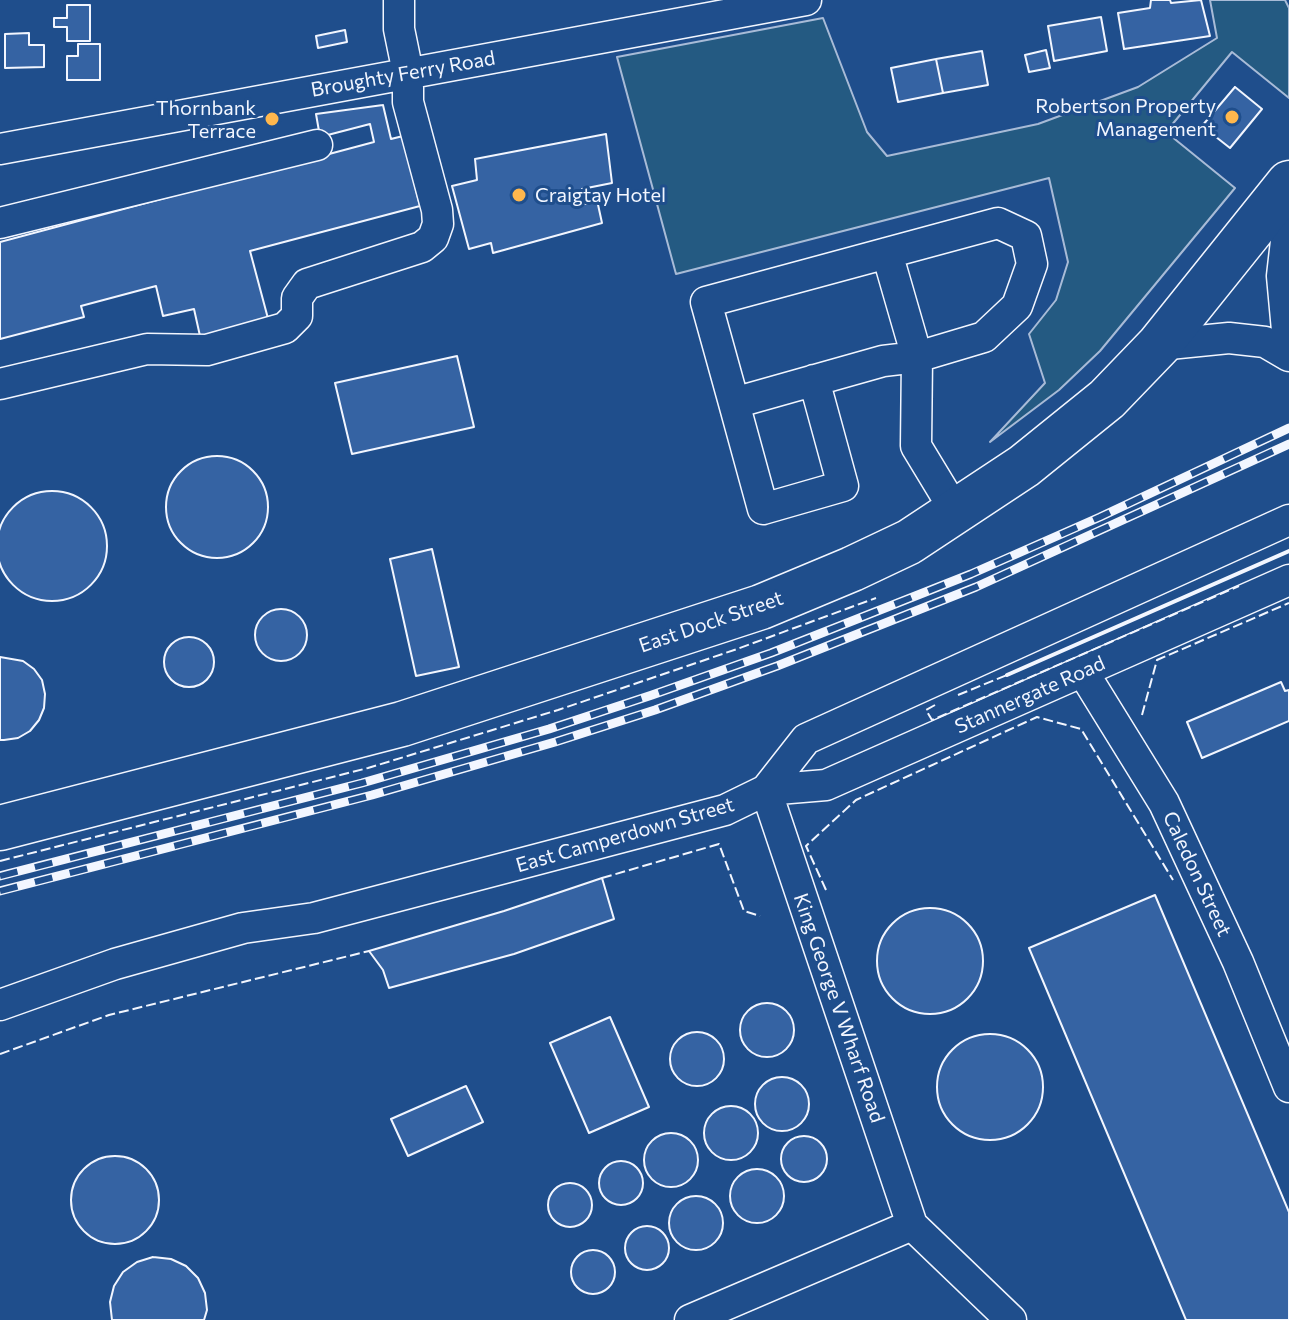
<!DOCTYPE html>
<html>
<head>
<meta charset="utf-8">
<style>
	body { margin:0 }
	canvas { display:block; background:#1f4e8c }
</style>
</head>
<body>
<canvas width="1289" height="1320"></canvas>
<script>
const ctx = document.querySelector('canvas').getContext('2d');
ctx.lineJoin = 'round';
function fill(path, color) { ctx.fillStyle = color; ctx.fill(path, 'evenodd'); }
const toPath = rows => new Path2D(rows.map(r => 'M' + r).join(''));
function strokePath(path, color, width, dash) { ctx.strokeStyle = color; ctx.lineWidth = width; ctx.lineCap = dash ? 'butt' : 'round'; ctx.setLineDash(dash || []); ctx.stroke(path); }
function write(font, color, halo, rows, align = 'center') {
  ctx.font = font + ' Commissioner,sans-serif'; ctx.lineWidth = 6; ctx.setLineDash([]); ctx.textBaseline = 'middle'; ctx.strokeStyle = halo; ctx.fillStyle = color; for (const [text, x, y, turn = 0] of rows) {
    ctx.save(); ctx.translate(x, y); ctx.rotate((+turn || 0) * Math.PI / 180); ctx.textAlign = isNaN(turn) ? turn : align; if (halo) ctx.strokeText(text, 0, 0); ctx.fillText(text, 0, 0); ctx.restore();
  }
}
const green = toPath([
	[1210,0,1285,0,1289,8,1289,98,1232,52,1166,132,1235,188,1100,351,1059,390,990,442,1045,383,1029,334,1056,300,1068,262,1049,178,676,274,617,57,823,18,867,132,887,156,1038,124,1138,87,1217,38,1210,0]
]);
fill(green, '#245a82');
strokePath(green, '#a8bbd7', 2);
const building = toPath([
	[1151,0,1170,0,1171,3,1201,0,1210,36,1124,49,1118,13,1150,8,1151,0],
	[67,5,90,5,90,41,67,41,67,27,54,27,54,18,67,18,67,5],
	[1101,17,1107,51,1054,61,1048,26,1101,17],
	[345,30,347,42,318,48,316,36,345,30],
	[29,33,29,45,44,45,44,67,5,68,5,34,29,33],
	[78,44,100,44,100,80,67,80,67,56,78,56,78,44],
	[1046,50,1050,68,1029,72,1025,55,1046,50],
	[982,51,988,85,943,93,936,59,982,51],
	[936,59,943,93,898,102,891,68,936,59],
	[1235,87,1262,109,1230,148,1202,126,1235,87],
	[383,105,391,139,403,136,420,206,250,251,270,326,202,345,194,309,163,316,156,286,81,306,84,317,0,339,0,242,374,142,370,124,320,137,316,114,383,105],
	[606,134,612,183,582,189,585,204,597,200,602,223,493,253,491,243,469,249,452,186,477,180,475,159,606,134],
	[457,356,474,427,352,454,335,383,457,356],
	'166 507a51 51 0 1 1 102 0a51 51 0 1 1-102 0Z',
	'-3 546a55 55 0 1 1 110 0a55 55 0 1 1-110 0Z',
	[432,549,459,667,416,676,390,559,432,549],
	'255 635a26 26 0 1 1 52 0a26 26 0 1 1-52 0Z',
	'164 662a25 25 0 1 1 50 0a25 25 0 1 1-50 0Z',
	[0,657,23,661,34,669,42,680,45,694,44,708,39,720,30,731,18,738,4,740,0,740,0,657],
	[1281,682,1285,691,1289,690,1289,721,1202,758,1187,722,1281,682],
	[602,878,614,919,514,954,389,988,383,970,369,951,504,911,602,878],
	[1155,895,1289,1212,1289,1320,1186,1320,1029,948,1155,895],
	'877 961a53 53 0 1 1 106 0a53 53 0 1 1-106 0Z',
	'740 1030a27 27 0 1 1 54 0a27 27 0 1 1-54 0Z',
	[610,1017,649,1107,589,1133,550,1043,610,1017],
	'670 1059a27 27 0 1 1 54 0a27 27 0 1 1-54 0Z',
	'937 1087a53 53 0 1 1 106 0a53 53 0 1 1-106 0Z',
	'755 1104a27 27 0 1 1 54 0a27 27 0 1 1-54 0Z',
	[466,1086,483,1122,408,1156,391,1119,466,1086],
	'704 1133a27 27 0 1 1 54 0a27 27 0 1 1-54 0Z',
	'644 1160a27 27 0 1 1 54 0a27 27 0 1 1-54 0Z',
	'781 1159a23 23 0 1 1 46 0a23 23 0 1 1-46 0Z',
	'71 1200a44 44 0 1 1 88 0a44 44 0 1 1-88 0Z',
	'599 1183a22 22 0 1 1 44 0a22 22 0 1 1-44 0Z',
	'730 1196a27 27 0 1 1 54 0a27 27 0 1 1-54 0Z',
	'548 1205a22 22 0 1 1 44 0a22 22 0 1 1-44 0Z',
	'669 1223a27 27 0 1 1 54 0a27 27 0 1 1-54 0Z',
	'625 1248a22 22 0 1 1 44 0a22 22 0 1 1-44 0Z',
	'571 1272a22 22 0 1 1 44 0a22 22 0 1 1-44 0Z',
	[153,1257,171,1259,186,1266,198,1278,205,1293,207,1310,204,1320,112,1320,110,1302,114,1286,123,1272,137,1262,153,1257]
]);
fill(building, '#3563a3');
strokePath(building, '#f2f6ff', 2);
const minor = toPath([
	[0,149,806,0],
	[1289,215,1282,276,1289,352],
	[0,223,317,145],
	[887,253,917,357,916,446,956,512],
	[1159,345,1229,338,1265,342,1289,356],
	[0,384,147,349,207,350,285,328,297,316,297,298,307,284,422,247,433,238,438,224,437,210,408,102,408,73,399,29,399,0],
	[734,403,883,361,917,357,984,337,1017,306,1032,264,1026,236,998,223,706,302,734,403,763,509,843,486,814,380],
	[1083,672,1164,803,1238,962,1289,1087],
	[766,790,826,785,1289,580],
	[0,1005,115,964,243,928,314,918,725,810,766,790,806,739,1289,520],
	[912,1225,1011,1320],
	[690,1320,912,1225,766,790]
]);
const highway = toPath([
	[0,828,402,724,761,607,852,569,909,542,1024,466,1107,399,1159,345,1289,183]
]);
strokePath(minor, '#f2f6ff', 33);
strokePath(highway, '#f2f6ff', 47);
strokePath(minor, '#1f4e8c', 30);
strokePath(highway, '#1f4e8c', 44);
const rail = toPath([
	[0,876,362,783,549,729,652,695,771,653,971,574,1100,517,1289,428],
	[0,891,372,795,555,742,655,710,777,666,976,587,1289,444]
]);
strokePath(rail, '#f2f6ff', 9);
strokePath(rail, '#1f4e8c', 6, [18]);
strokePath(toPath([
	[958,695,1007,675],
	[935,705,926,710,932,720,1239,586],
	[1142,715,1157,660,1289,603],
	[0,861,368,768,558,710,737,649,876,598],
	[602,878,719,844,744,911,760,916],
	[826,890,806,846,856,800,1037,717,1081,729,1173,880],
	[0,1054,109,1015,369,951]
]), '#f2f6ff', 2, [10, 4]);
strokePath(toPath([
	[1007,675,1289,551]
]), '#f2f6ff', 4);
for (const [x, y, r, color] of [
	[1232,117,8,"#ffb74d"],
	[272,119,8,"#ffb74d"],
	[519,195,8,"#ffb74d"]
]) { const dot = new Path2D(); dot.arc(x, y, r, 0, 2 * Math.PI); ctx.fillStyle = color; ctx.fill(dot); strokePath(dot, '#1f4e8c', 3); }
write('20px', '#f2f6ff', '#1f4e8c', [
	["Broughty Ferry Road",403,74,-10],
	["East Dock Street",711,622,-19],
	["Stannergate Road",1030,695,-24],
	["East Camperdown Street",625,835,-16],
	["Caledon Street",1197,874,65],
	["King George V Wharf Road",839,1008,71]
]);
write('20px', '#f2f6ff', '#1f4e8c', [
	["Robertson Property",1216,106],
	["Management",1216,129],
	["Thornbank",256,108],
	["Terrace",256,131],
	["Craigtay Hotel",535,195,"left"]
], 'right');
</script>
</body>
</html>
